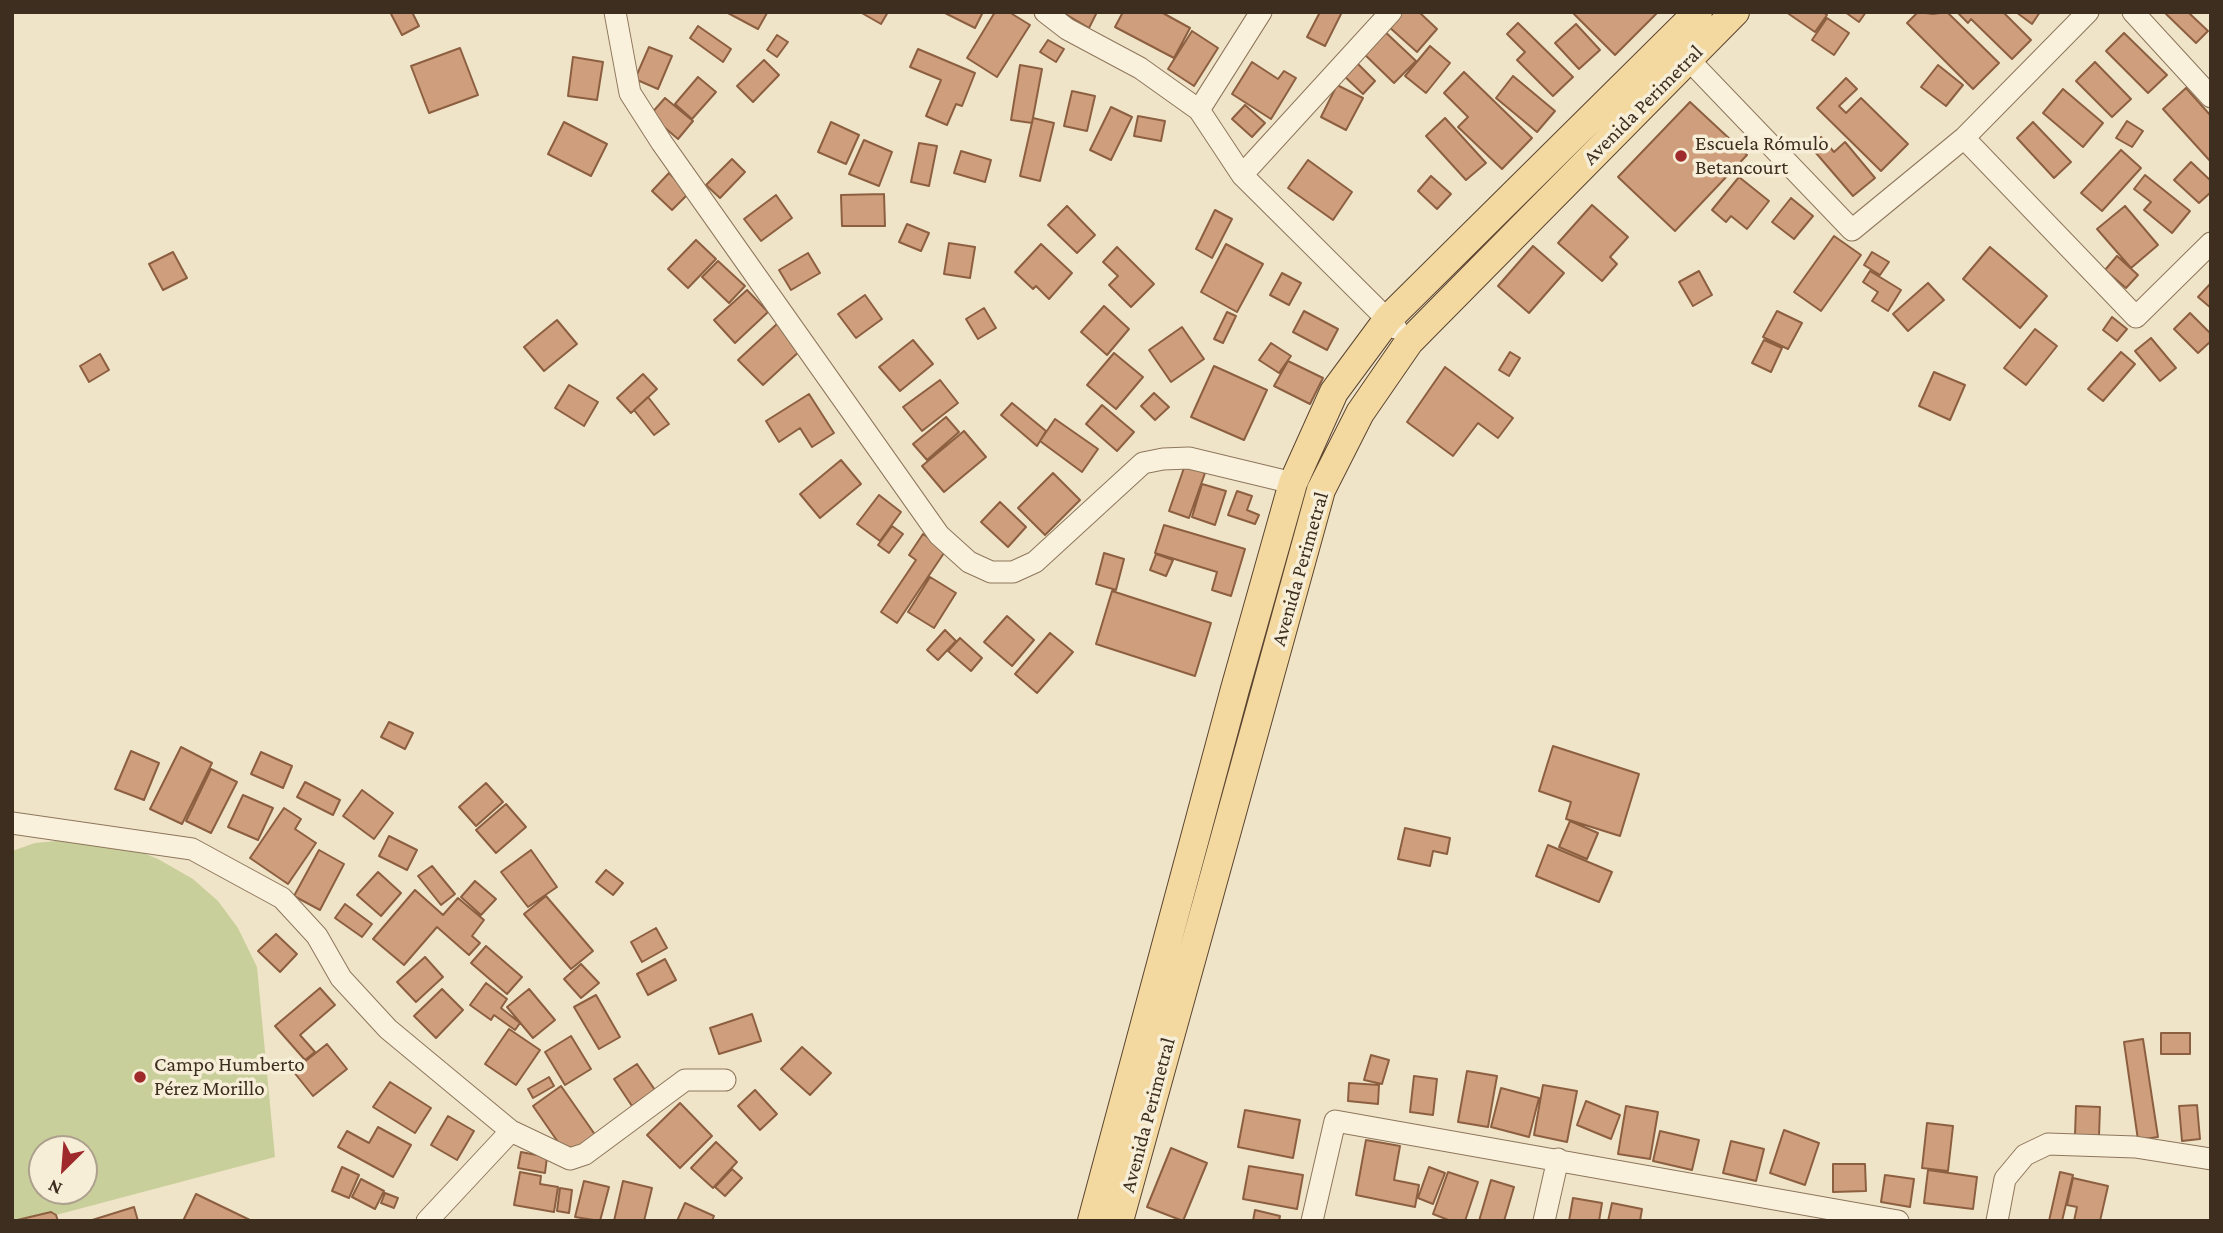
<!DOCTYPE html>
<html>
<head>
<meta charset="utf-8">
<style>
	body { margin:0 }
	#map { position:relative; width:2223px; height:1233px; overflow:hidden; background:#f0e4c8; font-family:"Crimson Pro",serif }
	canvas { display:block }
	.frame { position:absolute; inset:0; border:14px solid #3d2e20; pointer-events:none }
	.north { position:absolute; left:28px; top:1135px; width:70px; height:70px; box-sizing:border-box; background:#f7eed8; border:2px solid #ada18e; border-radius:50%; rotate:205deg; font-size:19px; font-weight:700; line-height:28px; text-align:center; color:#3d2e20 }
	.north::after { content:''; display:block; margin:auto; width:24px; height:32px; background:#9e2a2b; clip-path:polygon(50% 0,100% 100%,50% 72%,0 100%) }
</style>
</head>
<body>
<div id="map">
<canvas width="2223" height="1233"></canvas>
<div class="frame"></div>
<div class="north">N</div>
</div>
<script>
const ctx = document.querySelector('canvas').getContext('2d');
ctx.lineJoin = 'round';
function fill(path, color) { ctx.fillStyle = color; ctx.fill(path, 'evenodd'); }
const toPath = rows => new Path2D(rows.map(r => 'M' + r).join(''));
function strokePath(path, color, width, dash) { ctx.strokeStyle = color; ctx.lineWidth = width; ctx.lineCap = dash ? 'butt' : 'round'; ctx.setLineDash(dash || []); ctx.stroke(path); }
function write(font, color, halo, rows, align = 'center') {
  ctx.font = font + ' "Crimson Pro",serif'; ctx.lineWidth = 7; ctx.setLineDash([]); ctx.textBaseline = 'middle'; ctx.strokeStyle = halo; ctx.fillStyle = color; for (const [text, x, y, turn = 0] of rows) {
    ctx.save(); ctx.translate(x, y); ctx.rotate((+turn || 0) * Math.PI / 180); ctx.textAlign = isNaN(turn) ? turn : align; if (halo) ctx.strokeText(text, 0, 0); ctx.fillText(text, 0, 0); ctx.restore();
  }
}
fill(toPath([
	[66,840,131,848,158,859,193,879,218,901,238,928,257,967,275,1157,56,1215,51,1212,12,1221,12,851,35,843],
	[42,1149,84,1149,84,1191,42,1191]
]), '#c9cf9b');
const building = toPath([
	[390,12,412,12,419,26,402,35,390,12],
	[726,12,767,12,767,13,758,29,726,12],
	[860,12,888,12,881,24,860,12],
	[943,12,983,12,975,28,943,12],
	[995,12,1009,12,1030,25,997,77,967,58,995,12],
	[1062,12,1097,12,1089,28,1062,12],
	[1123,12,1161,12,1190,28,1174,58,1115,27,1123,12],
	[1320,12,1342,12,1325,46,1307,37,1320,12],
	[1401,12,1419,12,1437,29,1417,52,1388,26,1401,12],
	[1572,12,1658,12,1615,55,1572,12],
	[1786,12,1823,12,1827,15,1815,32,1786,12],
	[1845,12,1866,12,1859,22,1845,12],
	[1918,12,1933,14,1947,12,1999,63,1973,89,1907,23,1918,12],
	[1957,12,2003,12,2031,40,2012,59,1971,19,1968,23,1957,12],
	[2016,12,2040,12,2032,24,2016,12],
	[2164,12,2190,12,2189,13,2208,31,2196,43,2164,12],
	[1827,18,1849,33,1834,55,1812,40,1827,18],
	[1518,23,1573,77,1553,96,1517,60,1525,52,1507,34,1518,23],
	[1576,24,1600,50,1579,69,1555,43,1576,24],
	[698,26,731,49,723,62,690,38,698,26],
	[1381,28,1416,61,1394,83,1360,50,1381,28],
	[1192,31,1218,48,1194,86,1168,69,1192,31],
	[2124,33,2167,75,2148,93,2106,51,2124,33],
	[777,35,788,42,777,57,767,50,777,35],
	[1048,40,1064,49,1056,62,1040,52,1048,40],
	[1430,46,1450,63,1426,93,1405,76,1430,46],
	[649,47,672,56,658,89,635,79,649,47],
	[460,48,478,95,429,113,411,66,460,48],
	[918,49,975,73,962,106,956,104,947,125,926,116,941,80,910,67,918,49],
	[573,57,603,62,597,100,568,96,573,57],
	[764,60,779,75,753,102,737,86,764,60],
	[1354,60,1375,81,1363,94,1341,73,1354,60],
	[1252,62,1278,79,1284,71,1296,78,1271,119,1232,94,1252,62],
	[2095,62,2131,99,2112,117,2076,81,2095,62],
	[1020,65,1042,69,1032,123,1011,120,1020,65],
	[1938,65,1963,85,1946,106,1921,87,1938,65],
	[1464,72,1532,138,1502,169,1458,127,1468,117,1444,93,1464,72],
	[1513,76,1555,111,1537,132,1496,98,1513,76],
	[698,77,716,92,692,119,675,104,698,77],
	[1846,78,1857,89,1839,106,1846,113,1861,98,1908,144,1881,171,1817,108,1846,78],
	[1337,85,1363,98,1346,130,1321,117,1337,85],
	[2186,88,2211,116,2211,162,2163,109,2186,88],
	[2063,89,2103,123,2083,147,2043,113,2063,89],
	[1072,91,1095,96,1087,131,1064,126,1072,91],
	[665,98,693,121,678,139,650,115,665,98],
	[1690,102,1747,155,1675,231,1618,177,1690,102],
	[1245,105,1265,123,1252,137,1232,119,1245,105],
	[1111,107,1132,117,1111,160,1090,150,1111,107],
	[1138,116,1165,121,1161,141,1134,136,1138,116],
	[1033,118,1054,123,1040,181,1020,176,1033,118],
	[1445,118,1486,163,1466,180,1426,136,1445,118],
	[2127,121,2143,131,2132,147,2116,138,2127,121],
	[564,122,607,144,591,176,548,154,564,122],
	[831,122,859,135,846,164,818,152,831,122],
	[2033,122,2071,162,2054,178,2017,138,2033,122],
	[1821,137,1834,152,1845,142,1875,178,1853,196,1810,146,1821,137],
	[864,140,892,152,879,186,849,174,864,140],
	[919,143,937,146,929,186,911,182,919,143],
	[2121,150,2141,168,2102,211,2081,193,2121,150],
	[961,151,991,160,985,182,954,173,961,151],
	[732,159,745,172,720,198,706,185,732,159],
	[1308,160,1352,192,1333,220,1288,188,1308,160],
	[2191,162,2211,181,2211,192,2199,203,2174,180,2191,162],
	[669,173,689,193,672,210,652,191,669,173],
	[2145,175,2190,211,2172,233,2144,210,2151,202,2134,189,2145,175],
	[1431,176,1451,194,1437,209,1418,191,1431,176],
	[1739,177,1769,201,1747,229,1731,216,1726,222,1712,210,1739,177],
	[884,194,885,226,842,226,841,195,884,194],
	[776,195,792,218,761,241,744,219,776,195],
	[1791,198,1813,216,1794,239,1772,222,1791,198],
	[1592,205,1628,237,1610,257,1617,264,1602,281,1558,243,1592,205],
	[1067,206,1095,235,1077,253,1048,225,1067,206],
	[2125,206,2158,245,2131,268,2097,229,2125,206],
	[1215,210,1232,219,1212,258,1196,249,1215,210],
	[907,224,929,233,921,251,899,242,907,224],
	[1834,236,1861,255,1821,311,1794,292,1834,236],
	[696,240,716,259,688,288,668,269,696,240],
	[949,243,975,247,970,278,944,274,949,243],
	[1041,244,1072,273,1049,299,1036,286,1033,289,1015,272,1041,244],
	[1226,244,1263,264,1237,312,1201,292,1226,244],
	[1533,246,1564,273,1529,313,1498,286,1533,246],
	[1117,247,1154,284,1131,307,1109,285,1118,276,1103,262,1117,247],
	[1990,247,2047,296,2020,328,1963,279,1990,247],
	[173,252,187,278,163,290,149,264,173,252],
	[1872,252,1889,262,1880,275,1864,265,1872,252],
	[808,253,820,273,791,290,779,270,808,253],
	[2117,256,2138,275,2126,288,2105,270,2117,256],
	[718,261,745,286,729,303,702,277,718,261],
	[1699,271,1712,295,1693,306,1679,282,1699,271],
	[1870,271,1901,290,1888,311,1872,301,1878,292,1863,282,1870,271],
	[1282,273,1301,283,1289,305,1270,295,1282,273],
	[1928,283,1944,300,1908,331,1893,314,1928,283],
	[2211,283,2211,308,2198,297,2211,283],
	[747,290,768,312,735,343,714,320,747,290],
	[865,295,882,319,856,338,838,314,865,295],
	[1104,306,1129,329,1107,355,1081,332,1104,306],
	[984,308,996,328,978,339,966,319,984,308],
	[1304,311,1338,329,1327,350,1293,332,1304,311],
	[1777,311,1802,323,1788,349,1763,337,1777,311],
	[1227,312,1236,316,1223,343,1214,339,1227,312],
	[2190,313,2211,334,2211,341,2198,353,2174,329,2190,313],
	[2112,317,2127,329,2117,341,2103,330,2112,317],
	[557,320,577,344,544,371,524,347,557,320],
	[779,322,803,348,763,385,738,360,779,322],
	[1182,327,1204,359,1171,382,1149,350,1182,327],
	[2035,329,2057,346,2026,385,2004,368,2035,329],
	[2151,338,2176,368,2160,381,2135,351,2151,338],
	[913,340,933,364,900,391,879,367,913,340],
	[1764,340,1782,348,1771,372,1752,363,1764,340],
	[1271,343,1291,356,1279,373,1259,360,1271,343],
	[1510,352,1520,358,1509,376,1499,370,1510,352],
	[2121,352,2135,364,2103,401,2088,389,2121,352],
	[1114,353,1143,377,1116,409,1087,385,1114,353],
	[100,354,109,370,89,382,80,366,100,354],
	[1288,361,1323,378,1310,404,1274,386,1288,361],
	[1214,366,1267,390,1244,440,1191,417,1214,366],
	[1445,367,1513,418,1498,438,1478,423,1453,456,1407,422,1445,367],
	[1934,372,1965,385,1950,420,1919,406,1934,372],
	[643,374,657,389,631,413,617,398,643,374],
	[940,380,958,403,922,431,903,407,940,380],
	[569,385,598,402,584,426,555,408,569,385],
	[1154,393,1169,407,1155,420,1141,406,1154,393],
	[809,394,834,433,812,447,800,428,779,442,766,421,809,394],
	[648,397,669,424,654,435,634,410,648,397],
	[1012,403,1046,431,1037,446,1001,415,1012,403],
	[1102,405,1134,432,1117,451,1086,424,1102,405],
	[946,417,959,432,927,460,913,444,946,417],
	[1055,419,1098,449,1082,472,1040,441,1055,419],
	[964,431,986,457,944,492,922,466,964,431],
	[841,460,861,484,820,518,800,494,841,460],
	[1185,465,1205,473,1189,518,1169,511,1185,465],
	[1053,473,1080,500,1045,535,1018,508,1053,473],
	[1202,484,1226,491,1215,525,1192,517,1202,484],
	[1237,491,1252,496,1247,510,1259,515,1255,524,1228,515,1237,491],
	[879,495,901,512,880,541,857,524,879,495],
	[1000,502,1026,527,1008,547,981,522,1000,502],
	[1164,525,1245,549,1231,596,1212,590,1217,572,1155,553,1164,525],
	[892,526,903,534,889,553,878,545,892,526],
	[923,534,946,550,897,623,881,612,916,560,909,555,923,534],
	[1104,553,1124,559,1116,590,1096,584,1104,553],
	[1156,554,1173,560,1166,576,1150,570,1156,554],
	[930,577,956,593,934,628,908,612,930,577],
	[1112,591,1211,623,1195,676,1096,644,1112,591],
	[1007,616,1034,640,1012,666,984,642,1007,616],
	[945,630,956,641,938,660,927,650,945,630],
	[1050,633,1073,652,1037,693,1015,674,1050,633],
	[960,638,982,658,971,671,948,651,960,638],
	[389,722,413,733,405,749,381,737,389,722],
	[1553,746,1639,774,1620,836,1566,819,1571,802,1539,791,1553,746],
	[181,747,212,763,182,824,150,809,181,747],
	[131,751,159,763,144,800,115,789,131,751],
	[261,752,292,766,283,788,251,774,261,752],
	[211,769,237,782,211,833,186,821,211,769],
	[305,782,340,800,333,815,297,797,305,782],
	[486,783,503,802,476,826,459,807,486,783],
	[362,790,393,813,374,839,343,816,362,790],
	[243,795,273,808,258,840,228,827,243,795],
	[506,804,526,827,496,853,476,830,506,804],
	[284,808,301,819,295,829,316,843,288,884,250,858,284,808],
	[1570,821,1598,833,1587,859,1559,847,1570,821],
	[1405,828,1450,838,1447,854,1433,851,1430,866,1398,859,1405,828],
	[389,836,417,850,407,870,379,856,389,836],
	[1548,845,1612,872,1599,902,1536,876,1548,845],
	[319,850,344,864,320,910,294,896,319,850],
	[531,850,557,887,528,907,501,872,531,850],
	[432,866,455,894,441,905,418,876,432,866],
	[606,870,623,883,613,895,596,882,606,870],
	[378,872,401,893,381,916,357,895,378,872],
	[475,881,496,899,481,915,461,897,475,881],
	[415,890,443,915,458,898,484,920,472,936,480,943,469,955,437,927,404,965,373,939,415,890],
	[546,896,593,951,571,969,524,914,546,896],
	[345,904,372,924,362,937,335,918,345,904],
	[656,928,667,948,642,962,631,942,656,928],
	[276,934,297,954,280,972,258,951,276,934],
	[486,946,522,977,507,994,471,963,486,946],
	[425,957,443,977,416,1002,397,982,425,957],
	[665,959,676,980,648,995,637,974,665,959],
	[581,964,599,983,581,998,564,979,581,964],
	[486,983,507,999,501,1008,520,1023,515,1030,494,1015,491,1020,470,1005,486,983],
	[320,988,335,1005,300,1035,315,1052,305,1060,275,1026,320,988],
	[442,989,463,1010,436,1038,414,1016,442,989],
	[529,989,555,1020,533,1038,507,1007,529,989],
	[596,995,620,1037,599,1049,574,1007,596,995],
	[752,1014,761,1041,719,1054,710,1028,752,1014],
	[509,1029,540,1050,516,1085,485,1064,509,1029],
	[2161,1033,2190,1033,2190,1054,2161,1054,2161,1033],
	[571,1036,591,1069,565,1085,545,1052,571,1036],
	[2143,1039,2158,1137,2138,1140,2124,1042,2143,1039],
	[327,1044,347,1069,313,1096,293,1071,327,1044],
	[802,1047,831,1073,810,1095,781,1069,802,1047],
	[1371,1055,1389,1060,1382,1084,1364,1080,1371,1055],
	[637,1064,655,1090,632,1106,614,1079,637,1064],
	[1467,1071,1497,1076,1488,1127,1458,1122,1467,1071],
	[1414,1076,1437,1079,1433,1115,1410,1112,1414,1076],
	[549,1077,554,1086,533,1098,528,1089,549,1077],
	[390,1082,431,1108,415,1133,373,1107,390,1082],
	[1349,1083,1379,1085,1378,1104,1348,1101,1349,1083],
	[1543,1085,1577,1091,1567,1142,1534,1135,1543,1085],
	[561,1086,596,1136,567,1155,533,1106,561,1086],
	[1501,1088,1539,1098,1529,1137,1491,1127,1501,1088],
	[755,1090,777,1114,760,1130,738,1106,755,1090],
	[1586,1101,1620,1115,1611,1139,1577,1125,1586,1101],
	[680,1103,712,1136,680,1168,647,1135,680,1103],
	[2197,1105,2200,1139,2182,1141,2179,1106,2197,1105],
	[1626,1106,1658,1112,1650,1159,1618,1154,1626,1106],
	[2076,1106,2100,1107,2099,1136,2075,1135,2076,1106],
	[1245,1110,1300,1120,1293,1158,1238,1147,1245,1110],
	[448,1116,474,1131,457,1160,431,1145,448,1116],
	[1927,1123,1953,1126,1948,1171,1922,1168,1927,1123],
	[378,1127,411,1145,393,1177,338,1147,347,1131,369,1143,378,1127],
	[1784,1130,1819,1143,1805,1185,1770,1173,1784,1130],
	[1660,1131,1699,1140,1692,1170,1653,1161,1660,1131],
	[1366,1140,1400,1146,1394,1180,1419,1185,1415,1207,1356,1195,1366,1140],
	[1731,1141,1764,1149,1756,1181,1723,1173,1731,1141],
	[716,1142,737,1162,713,1188,691,1168,716,1142],
	[1171,1148,1207,1163,1183,1221,1147,1207,1171,1148],
	[521,1152,547,1157,545,1173,518,1168,521,1152],
	[1833,1164,1865,1164,1866,1191,1833,1192,1833,1164],
	[1249,1166,1303,1175,1297,1209,1243,1199,1249,1166],
	[342,1167,359,1175,349,1198,332,1191,342,1167],
	[1429,1167,1445,1173,1433,1204,1418,1198,1429,1167],
	[732,1169,742,1178,725,1196,715,1187,732,1169],
	[1928,1170,1977,1177,1973,1209,1924,1203,1928,1170],
	[520,1172,541,1176,540,1184,558,1187,554,1212,514,1205,520,1172],
	[1448,1172,1478,1182,1465,1221,1451,1221,1433,1214,1448,1172],
	[2060,1172,2073,1175,2062,1221,2049,1221,2060,1172],
	[1885,1175,1914,1179,1910,1207,1881,1202,1885,1175],
	[2073,1178,2108,1186,2100,1221,2074,1221,2077,1207,2067,1205,2073,1178],
	[361,1179,384,1191,375,1209,352,1197,361,1179],
	[1491,1180,1514,1187,1504,1221,1479,1221,1491,1180],
	[584,1181,609,1187,600,1221,575,1217,584,1181],
	[623,1181,652,1188,644,1221,614,1221,623,1181],
	[560,1188,572,1190,569,1213,557,1211,560,1188],
	[385,1193,398,1198,394,1208,381,1203,385,1193],
	[196,1194,252,1221,183,1221,196,1194],
	[1573,1198,1602,1203,1599,1221,1569,1221,1573,1198],
	[685,1203,714,1216,712,1221,677,1221,685,1203],
	[1612,1203,1642,1209,1640,1221,1608,1221,1612,1203],
	[134,1207,138,1221,89,1221,134,1207],
	[1255,1210,1280,1216,1279,1221,1253,1221,1255,1210],
	[51,1212,56,1215,58,1221,13,1221,51,1212]
]);
fill(building, '#cf9f7d');
strokePath(building, '#8d5f41', 2);
const minor = toPath([
	[615,12,630,93,662,143,939,535,969,562,991,572,1013,572,1035,562,1143,463,1163,459,1189,458,1293,483],
	[1045,12,1067,29,1140,68,1199,110,1242,175,1396,328],
	[2133,12,2211,97],
	[1689,60,1852,230,1964,138,2088,12],
	[1199,110,1261,12],
	[1964,138,2136,317,2211,243],
	[1242,175,1391,12],
	[12,823,192,849,282,898,317,936,341,978,388,1029,511,1131,427,1221],
	[511,1131,570,1159,585,1154,685,1080,725,1080],
	[1312,1221,1335,1121,1898,1221],
	[1544,1221,1558,1159],
	[1997,1221,2005,1179,2025,1155,2048,1144,2135,1147,2211,1159]
]);
const major = toPath([
	[1092,1221,1235,689,1293,483,1334,392,1388,319,1698,12],
	[1119,1221,1321,490,1360,413,1409,342,1735,12]
]);
strokePath(minor, '#8d765c', 23);
strokePath(major, '#5b4430', 30);
strokePath(minor, '#faf1dc', 21);
strokePath(major, '#f3d9a0', 28);
for (const [x, y, r, color] of [
	[1681,156,7,"#9e2a2b"],
	[140,1077,7,"#9e2a2b"]
]) { const dot = new Path2D(); dot.arc(x, y, r, 0, 2 * Math.PI); ctx.fillStyle = color; ctx.fill(dot); strokePath(dot, '#f7eed8', 2.5); }
write('21px', '#3d2e20', '#f7eed8', [
	["Avenida Perimetral",1643,105,-45],
	["Avenida Perimetral",1300,569,-74],
	["Avenida Perimetral",1148,1115,-75]
]);
write('21px', '#3d2e20', '#f7eed8', [
	["Escuela Rómulo",1695,144],
	["Betancourt",1695,168],
	["Campo Humberto",154,1065],
	["Pérez Morillo",154,1089]
], 'left');
</script>
</body>
</html>
